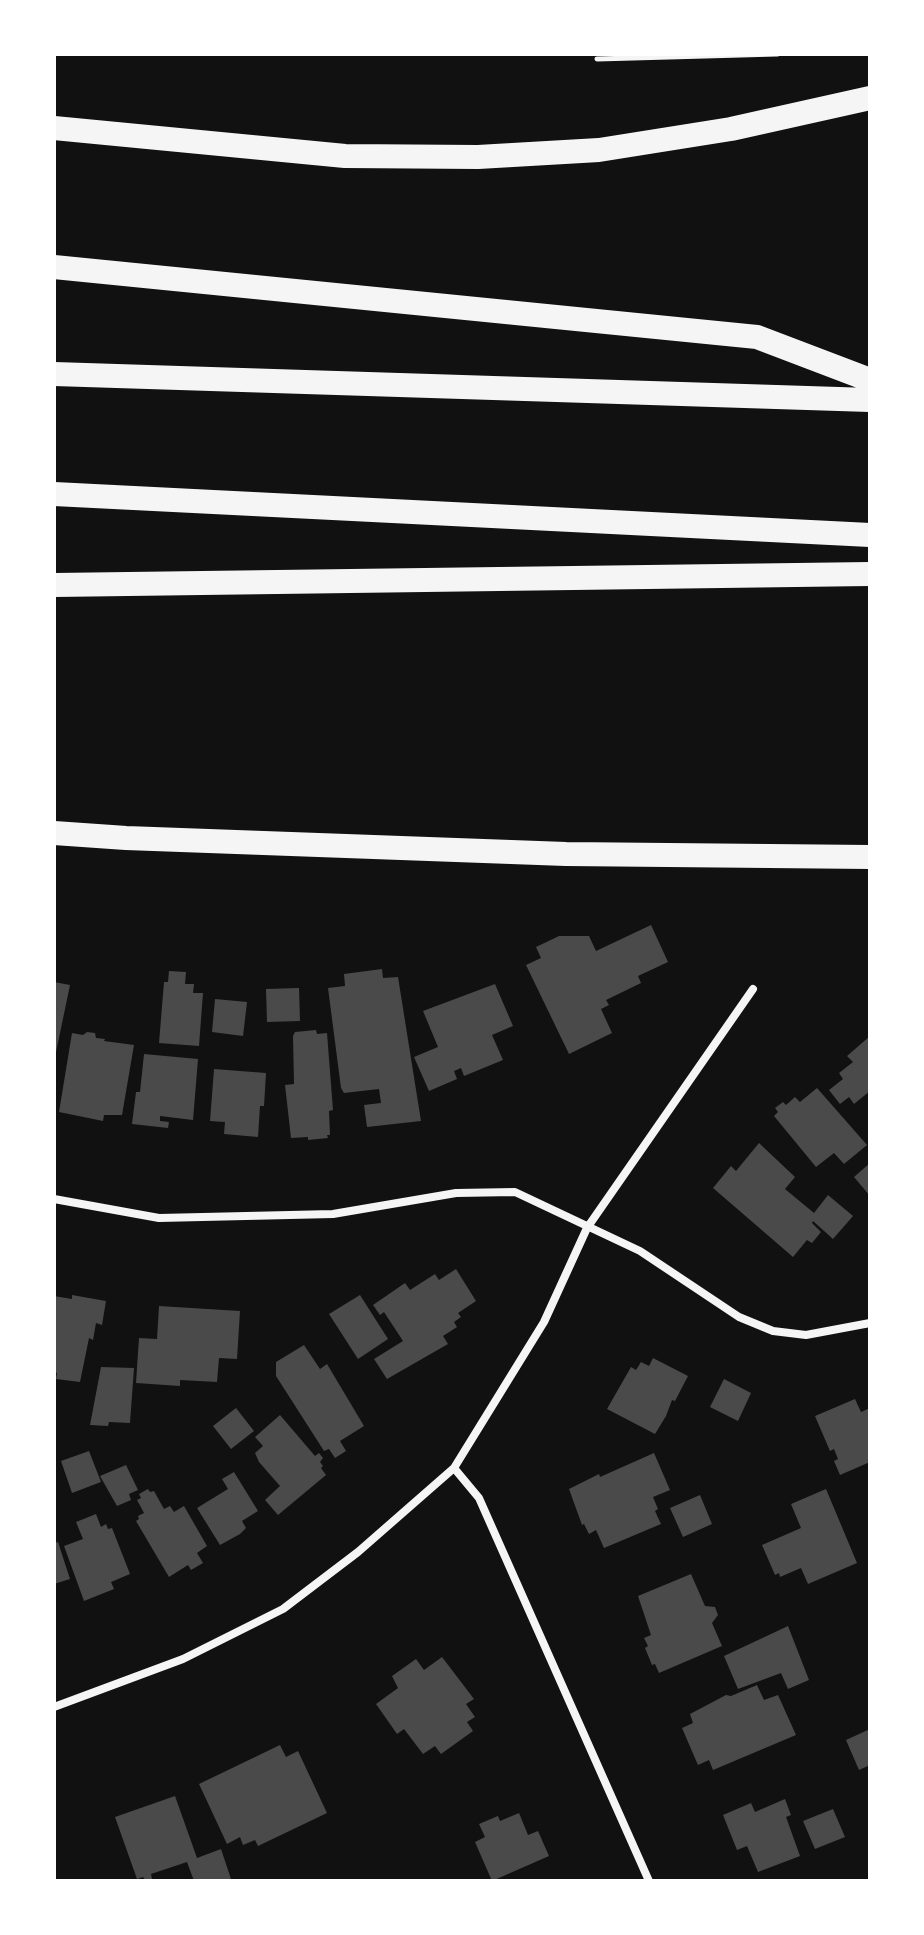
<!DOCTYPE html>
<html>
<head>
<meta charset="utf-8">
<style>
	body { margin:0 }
	#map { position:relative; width:924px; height:1935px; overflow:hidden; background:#111; font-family:"Asap Condensed",sans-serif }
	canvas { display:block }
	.frame { position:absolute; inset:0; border:56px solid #fff; pointer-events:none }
</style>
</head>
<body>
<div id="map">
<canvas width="924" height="1935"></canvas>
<div class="frame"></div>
</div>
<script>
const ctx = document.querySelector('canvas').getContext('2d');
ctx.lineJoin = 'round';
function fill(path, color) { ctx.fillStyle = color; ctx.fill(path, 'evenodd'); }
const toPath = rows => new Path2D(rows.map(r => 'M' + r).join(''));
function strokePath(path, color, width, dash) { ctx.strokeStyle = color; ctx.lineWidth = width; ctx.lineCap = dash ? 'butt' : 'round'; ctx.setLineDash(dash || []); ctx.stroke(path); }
fill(toPath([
	[651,925,668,962,638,976,641,983,606,1000,609,1005,601,1009,612,1033,569,1054,526,965,541,958,536,947,559,936,589,936,596,951],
	[382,969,383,978,398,977,421,1121,367,1127,364,1105,381,1103,379,1089,344,1093,341,1088,328,988,345,986,344,974],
	[169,971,186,972,185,984,194,984,193,993,203,993,199,1046,159,1043,164,982,168,982],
	[54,982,70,985,55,1057,54,1057],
	[495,984,513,1026,492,1035,503,1060,464,1076,461,1068,454,1071,457,1079,429,1091,414,1057,438,1047,423,1011],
	[299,988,300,1021,267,1022,266,989],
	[215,999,247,1002,243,1036,212,1032],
	[316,1030,317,1034,327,1033,333,1110,329,1111,330,1135,327,1135,328,1138,308,1140,308,1137,291,1138,285,1085,294,1084,293,1036,295,1032],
	[87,1032,95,1033,96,1038,105,1039,104,1041,134,1045,122,1115,104,1115,103,1121,59,1112,72,1033,83,1035],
	[870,1036,870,1091,854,1104,849,1097,840,1104,829,1090,843,1079,839,1073,853,1062,847,1056],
	[144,1054,198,1059,193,1120,160,1116,160,1121,169,1122,168,1128,132,1124,136,1092,140,1092],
	[214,1069,266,1073,264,1106,260,1106,258,1137,224,1134,225,1122,210,1121],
	[817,1088,867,1145,844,1164,834,1153,816,1167,774,1116,778,1112,775,1108,783,1102,786,1105,795,1097,800,1102],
	[759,1143,795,1177,785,1189,814,1213,828,1195,853,1216,833,1239,813,1221,812,1223,821,1232,812,1243,807,1240,793,1257,713,1188,731,1166,736,1171],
	[870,1163,870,1196,854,1177],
	[456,1269,476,1301,458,1313,461,1317,454,1322,457,1327,443,1336,448,1344,387,1379,374,1359,403,1341,384,1312,380,1315,373,1305,405,1283,410,1290,435,1274,439,1280],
	[72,1295,106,1301,102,1325,96,1323,93,1340,89,1338,80,1382,56,1379,57,1373,54,1372,54,1296,72,1299],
	[360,1295,388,1339,358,1359,329,1314],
	[159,1306,240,1311,237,1359,219,1358,217,1382,180,1380,180,1386,136,1383,139,1338,157,1339],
	[304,1345,320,1369,327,1364,364,1426,340,1441,346,1451,335,1458,329,1449,324,1451,276,1376,276,1362],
	[653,1358,688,1376,675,1401,672,1400,666,1416,655,1434,607,1409,631,1367,636,1370,641,1362,649,1366],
	[101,1367,134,1368,130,1423,109,1422,108,1426,90,1425],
	[724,1379,751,1393,738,1421,710,1407],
	[855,1399,861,1412,870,1408,870,1462,840,1475,834,1461,838,1459,834,1449,830,1451,815,1416],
	[236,1408,254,1431,231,1449,213,1426],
	[280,1415,315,1456,319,1453,323,1458,320,1462,323,1466,321,1468,326,1475,278,1515,265,1500,280,1486,259,1462,255,1453,263,1446,255,1437],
	[89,1451,101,1482,72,1493,61,1461],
	[654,1453,670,1490,653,1497,658,1509,655,1511,661,1524,604,1548,596,1530,589,1534,584,1524,582,1525,569,1489,599,1474,600,1477],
	[126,1465,138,1490,129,1494,131,1500,117,1506,100,1476],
	[234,1472,258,1511,242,1521,246,1528,240,1534,220,1545,197,1508,228,1489,222,1479],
	[148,1489,150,1492,154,1491,164,1509,170,1506,174,1512,184,1506,207,1546,197,1553,203,1563,191,1570,188,1565,169,1577,136,1521,139,1519,138,1516,144,1513,137,1500,141,1498,139,1494],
	[826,1489,857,1563,808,1584,801,1568,780,1577,779,1573,775,1575,762,1545,801,1528,791,1504],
	[700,1495,712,1524,683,1537,670,1508],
	[96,1514,101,1527,106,1524,108,1529,112,1528,130,1574,111,1582,114,1589,84,1601,64,1546,83,1539,76,1522],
	[58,1542,70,1579,54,1584,54,1543],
	[691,1574,705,1606,715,1607,718,1615,712,1623,722,1646,659,1673,655,1664,652,1665,645,1648,648,1646,644,1638,651,1635,638,1596],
	[788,1626,809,1680,788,1689,781,1673,738,1689,724,1656],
	[442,1657,474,1699,466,1704,475,1717,467,1722,473,1731,441,1754,435,1746,423,1754,404,1729,397,1734,376,1704,398,1688,392,1676,416,1659,424,1670],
	[757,1685,764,1700,778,1695,796,1735,713,1770,709,1760,698,1765,682,1728,693,1723,690,1714,726,1695,731,1696],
	[870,1729,870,1765,859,1770,846,1740],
	[280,1745,286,1757,298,1751,327,1813,258,1846,255,1840,243,1845,240,1837,227,1844,199,1784],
	[175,1796,197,1858,221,1849,231,1879,194,1881,187,1862,151,1874,152,1879,146,1881,143,1877,137,1879,115,1817],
	[785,1799,791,1815,786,1817,800,1856,758,1872,747,1846,737,1850,723,1815,751,1803,755,1812],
	[833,1809,845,1837,815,1849,803,1821],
	[519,1813,528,1835,538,1831,549,1856,492,1881,475,1842,485,1837,479,1824,498,1816,500,1821]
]), '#4a4a4a');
strokePath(toPath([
	[597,59,777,54]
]), '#f5f5f5', 5);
strokePath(toPath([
	[54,1199,159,1218,333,1214,456,1193,515,1192,640,1251,739,1317,773,1331,806,1335,870,1323],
	[454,1468,479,1498,649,1881],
	[54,1707,183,1659,283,1609,358,1552,454,1468,544,1322,587,1228,753,989]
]), '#f5f5f5', 8);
strokePath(toPath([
	[54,128,345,156,478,157,599,150,731,129,870,98],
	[54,267,757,337,870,380],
	[54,374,870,400],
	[54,494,870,535],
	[54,585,870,574],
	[54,833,126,838,566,854,870,857]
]), '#f5f5f5', 24);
</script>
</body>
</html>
